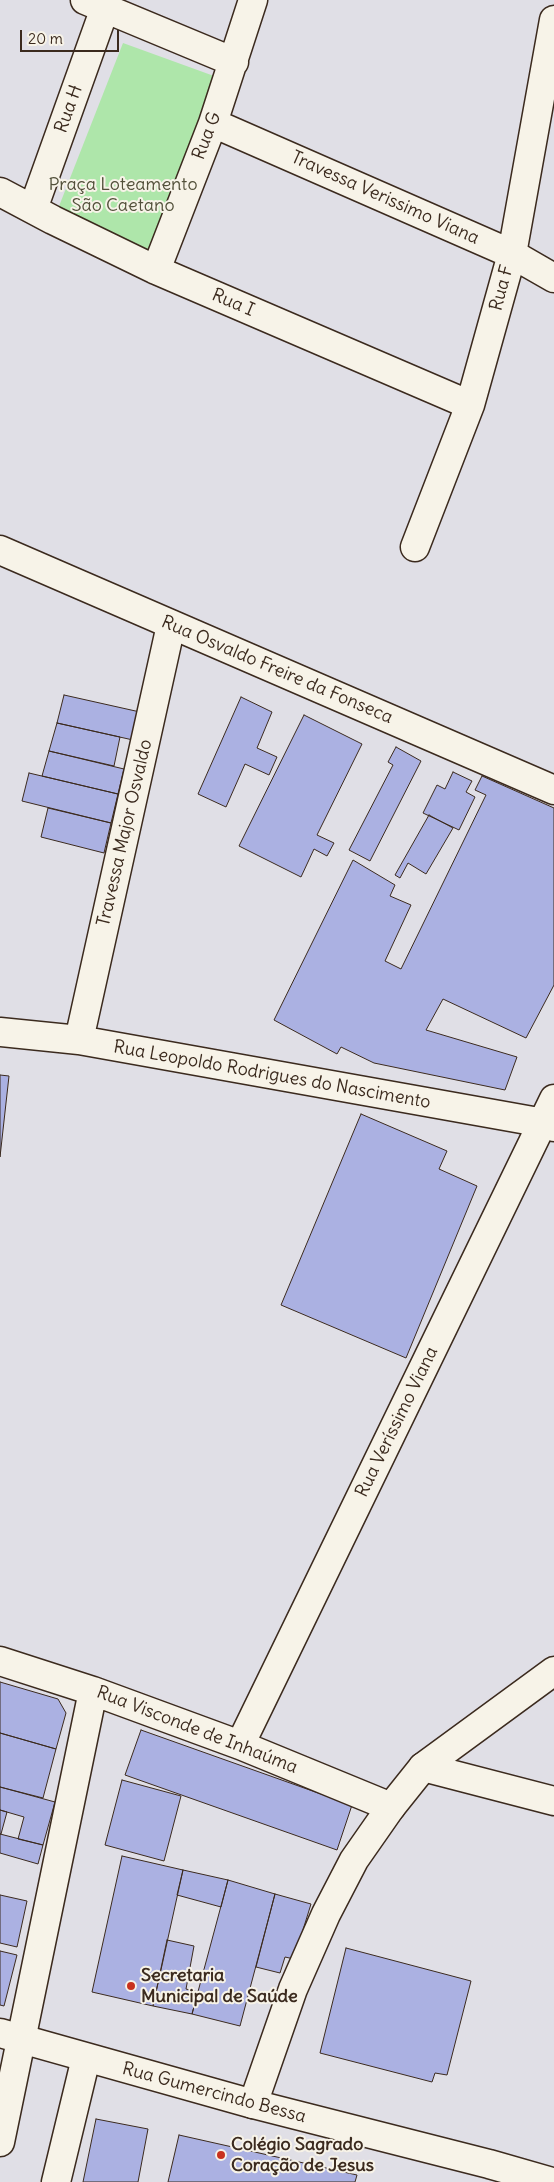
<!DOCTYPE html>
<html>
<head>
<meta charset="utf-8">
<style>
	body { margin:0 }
	#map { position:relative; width:554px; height:2182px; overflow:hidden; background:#e0dfe6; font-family:Delius,sans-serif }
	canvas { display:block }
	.scale { position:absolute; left:20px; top:30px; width:99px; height:22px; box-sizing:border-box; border:2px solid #3b2a1e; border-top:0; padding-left:6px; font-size:15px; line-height:18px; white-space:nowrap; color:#3b2a1e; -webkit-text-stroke:4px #f7f3e8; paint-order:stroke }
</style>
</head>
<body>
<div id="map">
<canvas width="554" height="2182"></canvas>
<div class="scale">20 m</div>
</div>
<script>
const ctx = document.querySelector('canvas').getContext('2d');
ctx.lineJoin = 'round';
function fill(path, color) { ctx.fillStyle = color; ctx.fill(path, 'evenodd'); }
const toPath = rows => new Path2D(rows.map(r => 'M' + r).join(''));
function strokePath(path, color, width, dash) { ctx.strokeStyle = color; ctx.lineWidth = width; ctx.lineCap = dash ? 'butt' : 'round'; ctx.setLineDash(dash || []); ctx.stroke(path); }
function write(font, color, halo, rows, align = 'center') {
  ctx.font = font + ' Delius,sans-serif'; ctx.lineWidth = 4; ctx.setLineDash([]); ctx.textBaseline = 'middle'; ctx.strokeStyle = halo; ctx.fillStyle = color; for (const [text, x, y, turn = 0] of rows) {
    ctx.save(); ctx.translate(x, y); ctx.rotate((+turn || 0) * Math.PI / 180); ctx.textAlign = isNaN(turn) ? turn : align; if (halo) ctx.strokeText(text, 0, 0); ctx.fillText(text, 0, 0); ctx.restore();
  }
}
fill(toPath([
	[123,43,225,80,151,277,54,219]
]), '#aee6aa');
const building = toPath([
	[64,695,140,712,133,740,57,723,64,695],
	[241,697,272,712,257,748,277,757,269,775,245,764,226,807,198,794,241,697],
	[304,715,362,744,317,835,334,843,327,856,314,849,301,877,239,846,304,715],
	[57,723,120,737,114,766,49,751,57,723],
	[396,747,421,761,370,861,349,850,393,765,388,762,396,747],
	[49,751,124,769,118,794,42,776,49,751],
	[453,772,472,781,466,792,475,797,459,830,423,813,437,785,445,789,453,772],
	[29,773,118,794,111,823,22,801,29,773],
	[482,776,554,808,554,985,526,1038,443,999,426,1030,517,1057,505,1090,374,1063,341,1047,337,1054,274,1020,353,860,395,885,390,896,411,905,385,961,401,969,486,795,475,790,482,776],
	[48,808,111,823,104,853,41,837,48,808],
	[429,815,453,828,426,874,408,863,400,878,395,875,429,815],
	[0,1075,9,1076,0,1157,0,1075],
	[361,1114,447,1151,439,1169,477,1186,406,1358,281,1305,361,1114],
	[0,1682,58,1699,66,1713,56,1749,0,1733,0,1682],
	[141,1730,352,1805,337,1850,125,1775,141,1730],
	[0,1733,56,1749,43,1798,0,1787,0,1733],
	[122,1780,181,1796,164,1861,105,1845,122,1780],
	[0,1787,55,1802,43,1845,18,1839,24,1817,0,1810,0,1787],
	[0,1810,7,1812,1,1834,0,1834,0,1810],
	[0,1834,43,1845,38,1864,0,1853,0,1834],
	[122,1856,183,1870,153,2006,92,1992,122,1856],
	[183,1870,228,1880,221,1907,177,1895,183,1870],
	[228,1880,275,1894,240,2026,192,2014,228,1880],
	[275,1894,311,1904,294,1959,285,1957,280,1973,256,1967,275,1894],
	[0,1895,27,1901,17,1947,0,1943,0,1895],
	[167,1940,194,1946,186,1989,198,1992,192,2014,153,2006,167,1940],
	[346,1948,471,1981,447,2075,435,2073,432,2082,320,2053,346,1948],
	[0,1951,17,1955,4,2006,0,2005,0,1951],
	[96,2119,148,2129,138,2182,83,2182,96,2119],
	[179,2135,357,2175,355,2182,168,2182,179,2135]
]);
fill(building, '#abb1e2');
strokePath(building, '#3b2a1e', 1);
const street = toPath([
	[85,0,234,62],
	[213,123,512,254,554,278],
	[0,192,53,220,156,270,470,405],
	[33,209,105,8],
	[156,270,213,123,253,0],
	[415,547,470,405,512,254,554,20],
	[0,550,554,790],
	[0,1032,79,1040,544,1123,554,1127],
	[79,1040,171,625],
	[0,1661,93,1691,240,1745,391,1807],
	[240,1745,554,1099],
	[423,1767,554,1801],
	[253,2104,489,2164,552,2182],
	[0,2142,93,1691],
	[56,2182,86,2058]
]);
const secondary = toPath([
	[0,2033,253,2104,293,1989,326,1914,354,1860,391,1807,423,1767,554,1671]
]);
strokePath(street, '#3b2a1e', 31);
strokePath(secondary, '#3b2a1e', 31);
strokePath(street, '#f7f3e8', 28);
strokePath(secondary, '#f7f3e8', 28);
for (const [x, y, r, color] of [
	[131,1986,5,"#c8321e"],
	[221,2155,5,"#c8321e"]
]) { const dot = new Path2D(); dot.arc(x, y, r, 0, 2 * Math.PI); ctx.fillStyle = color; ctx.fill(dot); strokePath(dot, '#f7f3e8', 2); }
write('18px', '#3b2a1e', '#f7f3e8', [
	["Rua H",69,109,-70],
	["Rua G",207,136,-69],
	["Travessa Verissimo Viana",385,198,24],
	["Rua F",502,288,-75],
	["Rua I",233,303,23],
	["Rua Osvaldo Freire da Fonseca",277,670,23],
	["Travessa Major Osvaldo",125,833,-77],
	["Rua Leopoldo Rodrigues do Nascimento",272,1075,10],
	["Rua Veríssimo Viana",397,1422,-64],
	["Rua Visconde de Inhaúma",197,1730,21],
	["Rua Gumercindo Bessa",214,2093,15]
]);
write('18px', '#52503a', '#f7f3e8', [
	["Praça Loteamento",123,185],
	["São Caetano",123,206]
]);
write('bold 18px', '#3b2a1e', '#f7f3e8', [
	["Secretaria",141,1976],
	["Municipal de Saúde",141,1997],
	["Colégio Sagrado",231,2145],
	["Coração de Jesus",231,2166]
], 'left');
</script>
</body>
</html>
